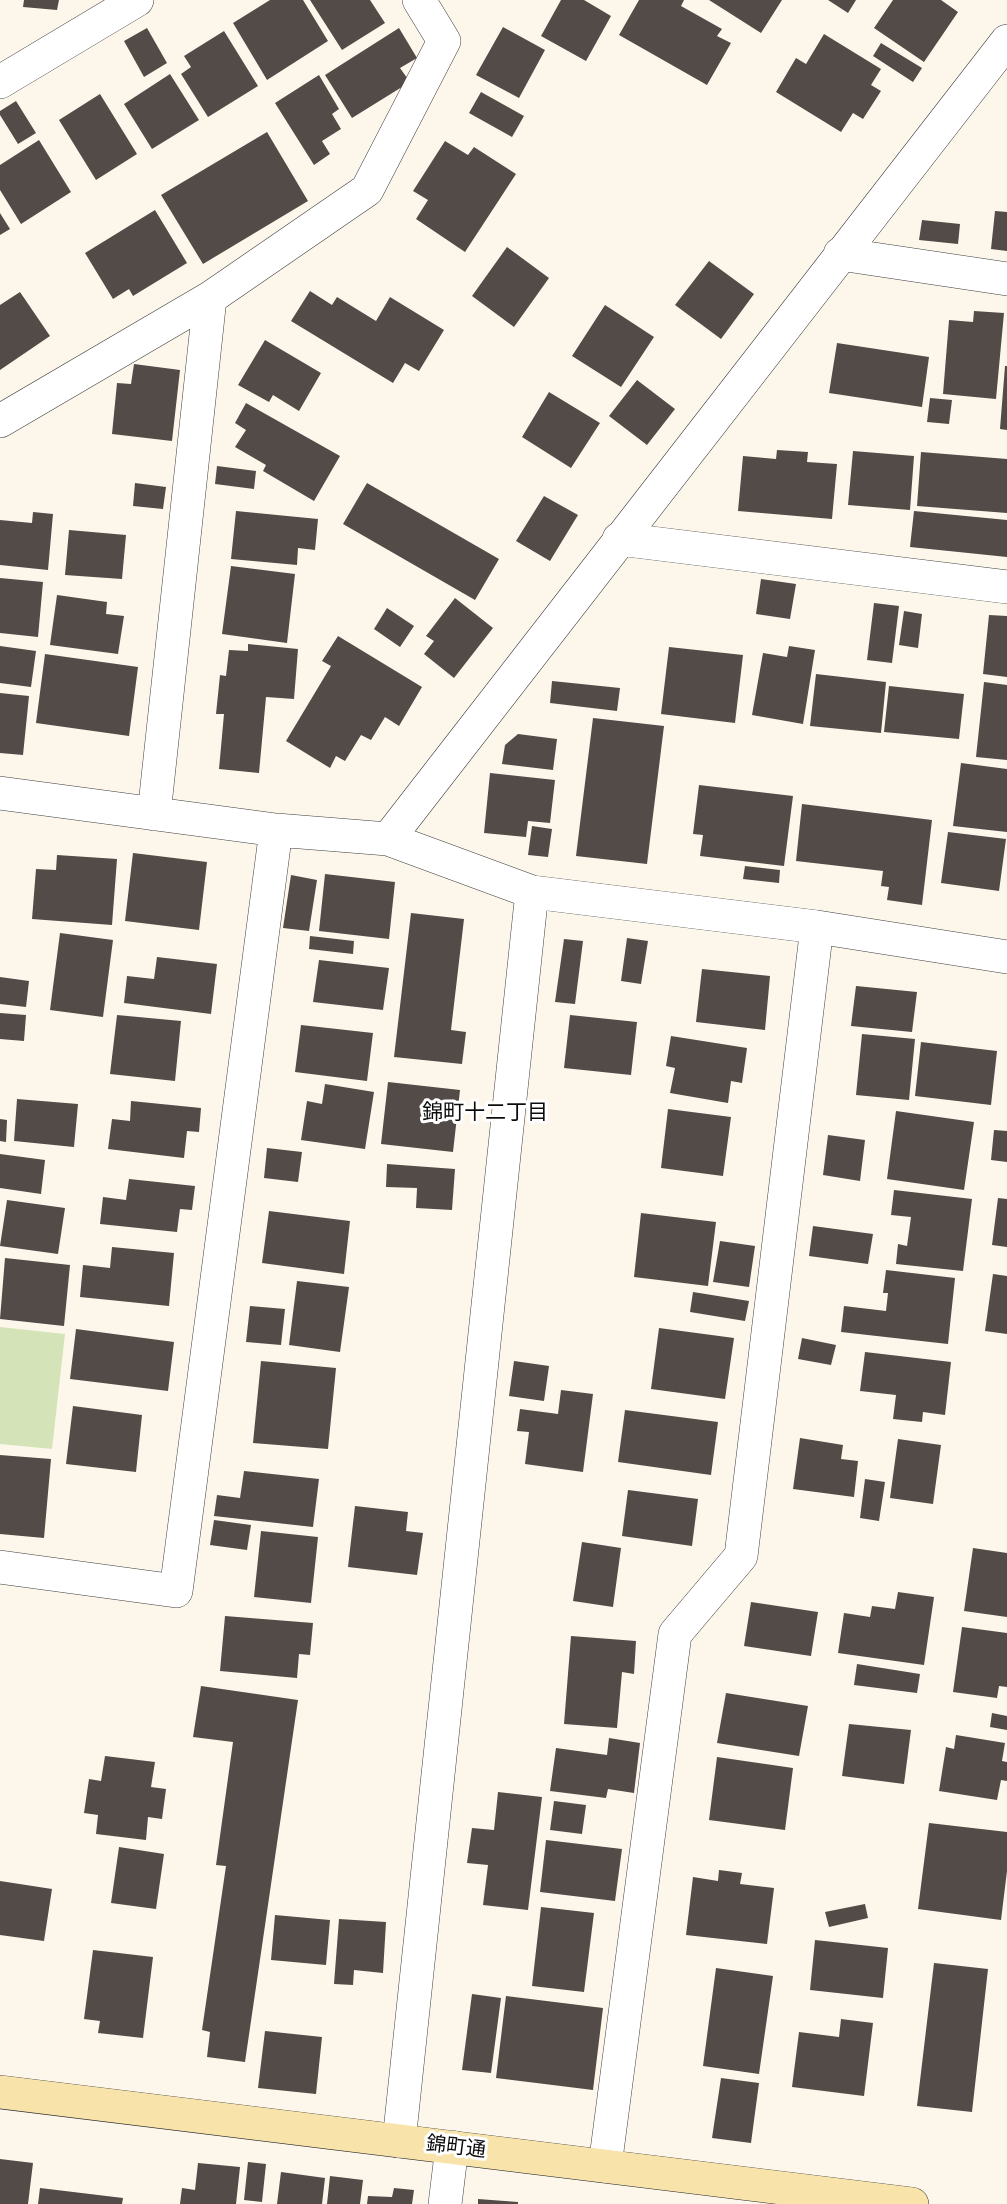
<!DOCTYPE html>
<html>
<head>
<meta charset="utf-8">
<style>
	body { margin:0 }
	canvas { display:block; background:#fdf7eb }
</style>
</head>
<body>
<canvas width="1007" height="2204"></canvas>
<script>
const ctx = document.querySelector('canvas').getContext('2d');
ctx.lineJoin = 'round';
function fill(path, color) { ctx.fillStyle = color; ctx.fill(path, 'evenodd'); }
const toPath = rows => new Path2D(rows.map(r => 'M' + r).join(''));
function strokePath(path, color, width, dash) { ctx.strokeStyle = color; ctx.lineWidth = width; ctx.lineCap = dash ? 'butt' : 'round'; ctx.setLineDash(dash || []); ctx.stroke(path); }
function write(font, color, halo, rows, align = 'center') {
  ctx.font = font + ' "Source Serif 4","Noto Sans JP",serif'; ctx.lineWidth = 6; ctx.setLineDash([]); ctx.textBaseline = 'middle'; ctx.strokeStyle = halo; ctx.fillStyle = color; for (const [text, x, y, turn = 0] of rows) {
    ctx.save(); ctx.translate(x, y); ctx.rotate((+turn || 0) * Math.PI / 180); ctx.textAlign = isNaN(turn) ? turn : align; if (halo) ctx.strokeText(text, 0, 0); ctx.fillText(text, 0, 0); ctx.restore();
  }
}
fill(toPath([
	[0,1327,65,1334,52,1449,0,1444]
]), '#d5e4b8');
fill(toPath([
	[24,0,59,0,57,10,23,7],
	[270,0,303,0,328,41,267,80,233,23],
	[310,0,370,0,385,23,342,50],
	[561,0,584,0,611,16,586,61,541,36],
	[639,0,684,0,681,6,722,29,717,36,731,43,707,85,619,35],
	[709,0,782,0,761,33],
	[828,0,856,0,848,13],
	[893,0,941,0,958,12,924,62,874,28],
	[503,27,545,50,519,98,476,75],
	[147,28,167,63,144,77,124,41],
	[399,28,417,58,400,68,410,82,352,118,325,75],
	[224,31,258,86,208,117,181,74,191,67,184,56],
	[824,34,881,69,871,85,881,91,863,119,853,113,841,132,776,92,796,58,806,64],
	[881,43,922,68,913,82,873,56],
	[170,74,199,120,152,149,124,104],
	[319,75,339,109,332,114,341,129,322,141,330,154,314,165,275,103],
	[481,92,524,116,512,137,469,113],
	[100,94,137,154,96,180,59,120],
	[16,101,36,133,18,144,0,115,0,111],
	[267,132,308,201,203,264,161,195],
	[39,140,71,192,21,224,0,190,0,165],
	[445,141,468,155,474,147,516,174,465,252,416,219,428,200,413,191],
	[155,210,187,263,133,296,129,289,113,299,85,253],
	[995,211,1007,212,1007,251,991,249],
	[0,213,10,229,0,235],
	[922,220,960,224,958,244,919,240],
	[507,247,549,278,514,327,472,296],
	[709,261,754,294,721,339,675,305],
	[310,291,332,305,337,297,376,321,390,297,444,330,419,371,405,363,393,383,291,321],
	[20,292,50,336,0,370,0,305],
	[605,305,654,337,621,387,572,356],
	[974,311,1004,313,996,399,943,394,949,320,973,322],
	[265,340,321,373,299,411,273,395,269,402,238,385],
	[837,343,929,357,922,407,829,393],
	[134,364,180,370,172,441,112,434,117,383,131,384],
	[1005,366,1007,366,1007,430,1000,429],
	[637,380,675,409,647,445,609,416],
	[549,392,600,423,571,468,522,437],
	[930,398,952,400,949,424,927,422],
	[246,403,340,456,314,501,263,471,266,465,235,447,246,430,235,423],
	[777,450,808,452,807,462,837,464,832,519,738,511,743,456,776,459],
	[853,451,914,456,910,510,848,505],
	[921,452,1007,459,1007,513,917,506],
	[217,466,256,471,254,489,215,484],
	[135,483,166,487,163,509,133,506],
	[367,483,499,559,475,600,343,524],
	[544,496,578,515,550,561,516,541],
	[236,511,318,519,315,550,298,548,297,565,231,559],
	[914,511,1007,520,1007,557,910,547],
	[33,512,53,514,48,570,0,565,0,520,32,523],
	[69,530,126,535,122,579,65,575],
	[231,566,295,574,287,643,222,634],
	[0,578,43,582,38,637,0,633],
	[761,579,796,584,790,619,756,614],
	[57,595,107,602,106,614,124,616,118,654,50,645],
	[455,598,493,628,454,678,424,654,434,641,426,636],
	[874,603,899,606,892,663,867,660],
	[387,608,414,626,400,647,374,629],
	[904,611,922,614,918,648,899,645],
	[989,615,1007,616,1007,677,983,674],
	[338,636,422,687,399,726,385,717,371,740,361,735,345,761,336,756,330,768,286,741,331,666,322,661],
	[248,644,298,649,294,699,266,697,259,773,219,769,224,714,216,714,220,675,226,676,229,650,248,651],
	[0,646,36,651,31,687,0,683],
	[789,646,815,650,803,724,752,715,763,653,787,657],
	[669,647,743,655,735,723,661,714],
	[45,654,138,667,129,736,36,723],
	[816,674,886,682,881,733,810,726],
	[552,681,620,688,617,711,550,703],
	[984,682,1007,685,1007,760,976,757],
	[889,686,964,694,959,739,884,732],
	[0,693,29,696,23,755,0,753],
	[593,718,664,726,647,864,576,856],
	[518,734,557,739,553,770,502,764,505,745],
	[961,763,1007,769,1007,832,953,826],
	[490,773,555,780,550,823,528,821,526,837,484,833],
	[699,785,793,796,784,866,700,856,703,835,693,834],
	[802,804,932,820,922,905,887,900,889,887,881,886,883,871,796,861],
	[532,826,552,829,548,857,528,855],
	[948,832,1006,839,999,891,941,883],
	[133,853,207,862,199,930,125,921],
	[57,855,117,859,112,925,32,919,36,869,56,870],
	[745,866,780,870,779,883,743,879],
	[325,874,395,882,389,939,319,931],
	[291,875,317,880,309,931,283,928],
	[411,913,464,919,451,1030,466,1032,462,1064,394,1057],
	[60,933,113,940,103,1017,50,1010],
	[310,936,354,941,353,954,309,949],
	[627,938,648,941,641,984,621,981],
	[564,939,583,941,575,1004,555,1002],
	[157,957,217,964,211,1014,124,1003,127,976,154,979],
	[319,960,389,968,383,1010,313,1002],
	[702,969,770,976,765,1030,696,1022],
	[0,977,29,981,26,1007,0,1004],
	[856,986,917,992,912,1032,851,1026],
	[0,1013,26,1015,24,1041,0,1039],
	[117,1015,181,1021,175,1081,110,1074],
	[570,1015,637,1022,631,1075,564,1068],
	[301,1025,373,1033,367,1081,295,1072],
	[862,1034,915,1039,909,1100,856,1095],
	[671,1036,747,1048,742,1083,731,1081,728,1103,670,1093,675,1068,666,1066],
	[921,1042,997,1051,991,1105,915,1096],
	[388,1082,460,1090,453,1152,381,1144],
	[325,1084,374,1092,365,1149,301,1140,307,1101,322,1104],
	[17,1099,78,1104,74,1147,14,1141],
	[131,1101,201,1108,199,1132,187,1131,184,1158,108,1149,112,1119,130,1121],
	[668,1109,731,1117,723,1176,661,1168],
	[896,1111,974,1122,964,1190,887,1179],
	[0,1119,7,1120,6,1142,0,1141],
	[994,1130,1007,1131,1007,1162,991,1160],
	[828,1135,865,1140,860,1181,823,1175],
	[267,1148,302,1152,298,1182,264,1178],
	[0,1154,45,1160,41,1194,0,1188],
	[387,1164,455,1169,452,1210,416,1208,417,1188,386,1187],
	[129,1179,195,1186,192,1210,180,1209,177,1232,100,1224,103,1197,126,1200],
	[894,1190,972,1199,963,1271,896,1264,898,1244,907,1246,911,1217,891,1215],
	[998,1198,1007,1199,1007,1247,992,1245],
	[7,1200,65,1208,58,1254,0,1246],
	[269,1211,350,1221,344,1274,262,1263],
	[641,1213,716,1222,708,1286,634,1277],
	[813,1226,873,1234,868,1264,809,1256],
	[720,1241,755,1246,749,1287,713,1282],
	[112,1247,174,1253,169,1306,80,1297,83,1265,110,1268],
	[5,1258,70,1265,64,1326,0,1319],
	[886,1270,955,1278,948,1344,841,1332,844,1306,886,1311,888,1293,883,1293],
	[993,1274,1007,1276,1007,1334,985,1331],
	[297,1281,349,1287,340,1352,289,1345],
	[693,1292,749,1301,745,1321,690,1312],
	[250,1306,285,1309,281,1345,246,1342],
	[659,1328,734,1338,725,1399,651,1389],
	[76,1329,174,1342,168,1391,70,1379],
	[802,1338,836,1345,831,1365,798,1359],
	[865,1352,951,1362,945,1415,923,1412,922,1422,893,1419,896,1395,860,1391],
	[261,1361,336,1368,328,1449,253,1443],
	[514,1361,549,1366,544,1401,509,1396],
	[561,1390,593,1394,583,1472,525,1464,529,1432,517,1431,520,1409,558,1414],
	[73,1406,142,1415,136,1472,66,1464],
	[625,1410,718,1422,711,1475,618,1462],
	[800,1438,843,1445,841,1459,858,1461,854,1497,793,1489],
	[898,1439,941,1445,933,1504,890,1498],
	[0,1455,51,1459,44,1538,0,1534],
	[244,1471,319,1479,313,1527,214,1516,217,1495,240,1498],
	[865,1479,885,1482,879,1521,860,1518],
	[628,1490,698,1499,692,1546,622,1536],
	[355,1506,408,1512,406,1531,423,1533,417,1575,348,1567],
	[214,1520,251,1525,247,1550,210,1545],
	[261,1531,318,1537,311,1603,254,1597],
	[582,1542,621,1548,613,1607,573,1601],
	[973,1548,1007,1553,1007,1617,964,1611],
	[898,1592,934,1597,924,1665,838,1653,844,1613,870,1617,872,1606,895,1609],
	[751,1602,818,1612,811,1656,744,1646],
	[225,1616,313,1623,310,1655,299,1654,297,1678,220,1671],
	[962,1627,1007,1633,1007,1687,999,1686,997,1698,953,1692],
	[571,1636,636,1641,634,1674,622,1672,617,1728,564,1724],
	[857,1664,920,1674,917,1693,854,1685],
	[201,1686,298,1700,245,2062,207,2057,210,2032,202,2030,226,1866,216,1865,233,1742,193,1737],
	[726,1693,808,1706,799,1756,717,1743],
	[992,1713,1007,1716,1007,1730,990,1727],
	[849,1724,911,1730,904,1784,842,1776],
	[956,1735,1005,1743,1002,1761,1007,1762,1007,1781,1001,1780,997,1800,939,1791,946,1747,954,1749],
	[609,1738,640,1743,634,1793,608,1789,606,1798,550,1791,556,1748,607,1755],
	[105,1756,155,1762,151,1787,166,1789,162,1819,148,1817,146,1840,96,1834,98,1815,84,1813,89,1779,101,1781],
	[717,1757,793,1768,785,1830,709,1820],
	[498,1792,542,1797,528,1910,483,1905,488,1865,467,1863,472,1828,494,1830],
	[554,1801,586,1805,582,1834,550,1830],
	[929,1823,1007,1832,1007,1871,1001,1920,918,1909],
	[546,1840,622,1849,615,1901,540,1892],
	[119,1847,164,1854,156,1909,111,1903],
	[719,1870,742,1873,740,1884,774,1888,767,1944,686,1935,693,1877,718,1881],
	[0,1881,52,1889,44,1941,0,1935],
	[865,1904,868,1918,829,1927,825,1912],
	[541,1907,594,1913,584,1992,532,1986],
	[275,1915,330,1920,326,1965,271,1960],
	[339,1919,386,1922,383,1973,354,1970,353,1985,334,1984],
	[815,1940,888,1948,883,1998,810,1990],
	[93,1950,153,1957,143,2038,98,2033,100,2021,84,2019],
	[934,1963,988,1969,972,2112,917,2106],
	[716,1968,773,1976,759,2074,703,2066],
	[472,1994,501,1998,491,2073,462,2070],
	[506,1996,603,2008,593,2090,496,2078],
	[841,2019,873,2023,864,2096,792,2087,799,2032,839,2037],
	[265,2031,322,2037,316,2094,258,2088],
	[721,2078,759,2083,751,2143,712,2138],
	[0,2159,33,2163,28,2204,0,2204],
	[248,2162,266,2164,262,2202,244,2200],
	[198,2163,240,2167,236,2204,180,2204,182,2188,195,2190],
	[281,2172,325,2178,322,2204,277,2204],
	[330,2176,363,2180,360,2204,327,2204],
	[40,2188,123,2198,122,2204,38,2204],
	[394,2188,414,2190,412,2204,367,2204,368,2196,392,2197],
	[478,2199,518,2202,518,2204,478,2204]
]), '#534b48');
const street = toPath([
	[0,82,137,0],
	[840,254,1007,279],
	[0,421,210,298,367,190,444,41,419,0],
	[619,539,1007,587],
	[0,793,276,830,388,839,532,892,817,927,1007,957],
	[154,814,210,298],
	[388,839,1007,41],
	[0,1567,176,1591,276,830],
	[399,2141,532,892],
	[605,2166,675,1634,741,1556,817,927],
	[445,2204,452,2147]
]);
const secondary = toPath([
	[0,2092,912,2204]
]);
strokePath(street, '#3e3e3e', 34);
strokePath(secondary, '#2d2d2d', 34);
strokePath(street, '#fff', 33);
strokePath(secondary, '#f8e4ab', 33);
write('20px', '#0b0b0b', '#fff', [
	["錦町通",456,2148,7]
]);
write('21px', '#0b0b0b', '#fff', [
	["錦町十二丁目",485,1114]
]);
</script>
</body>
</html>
